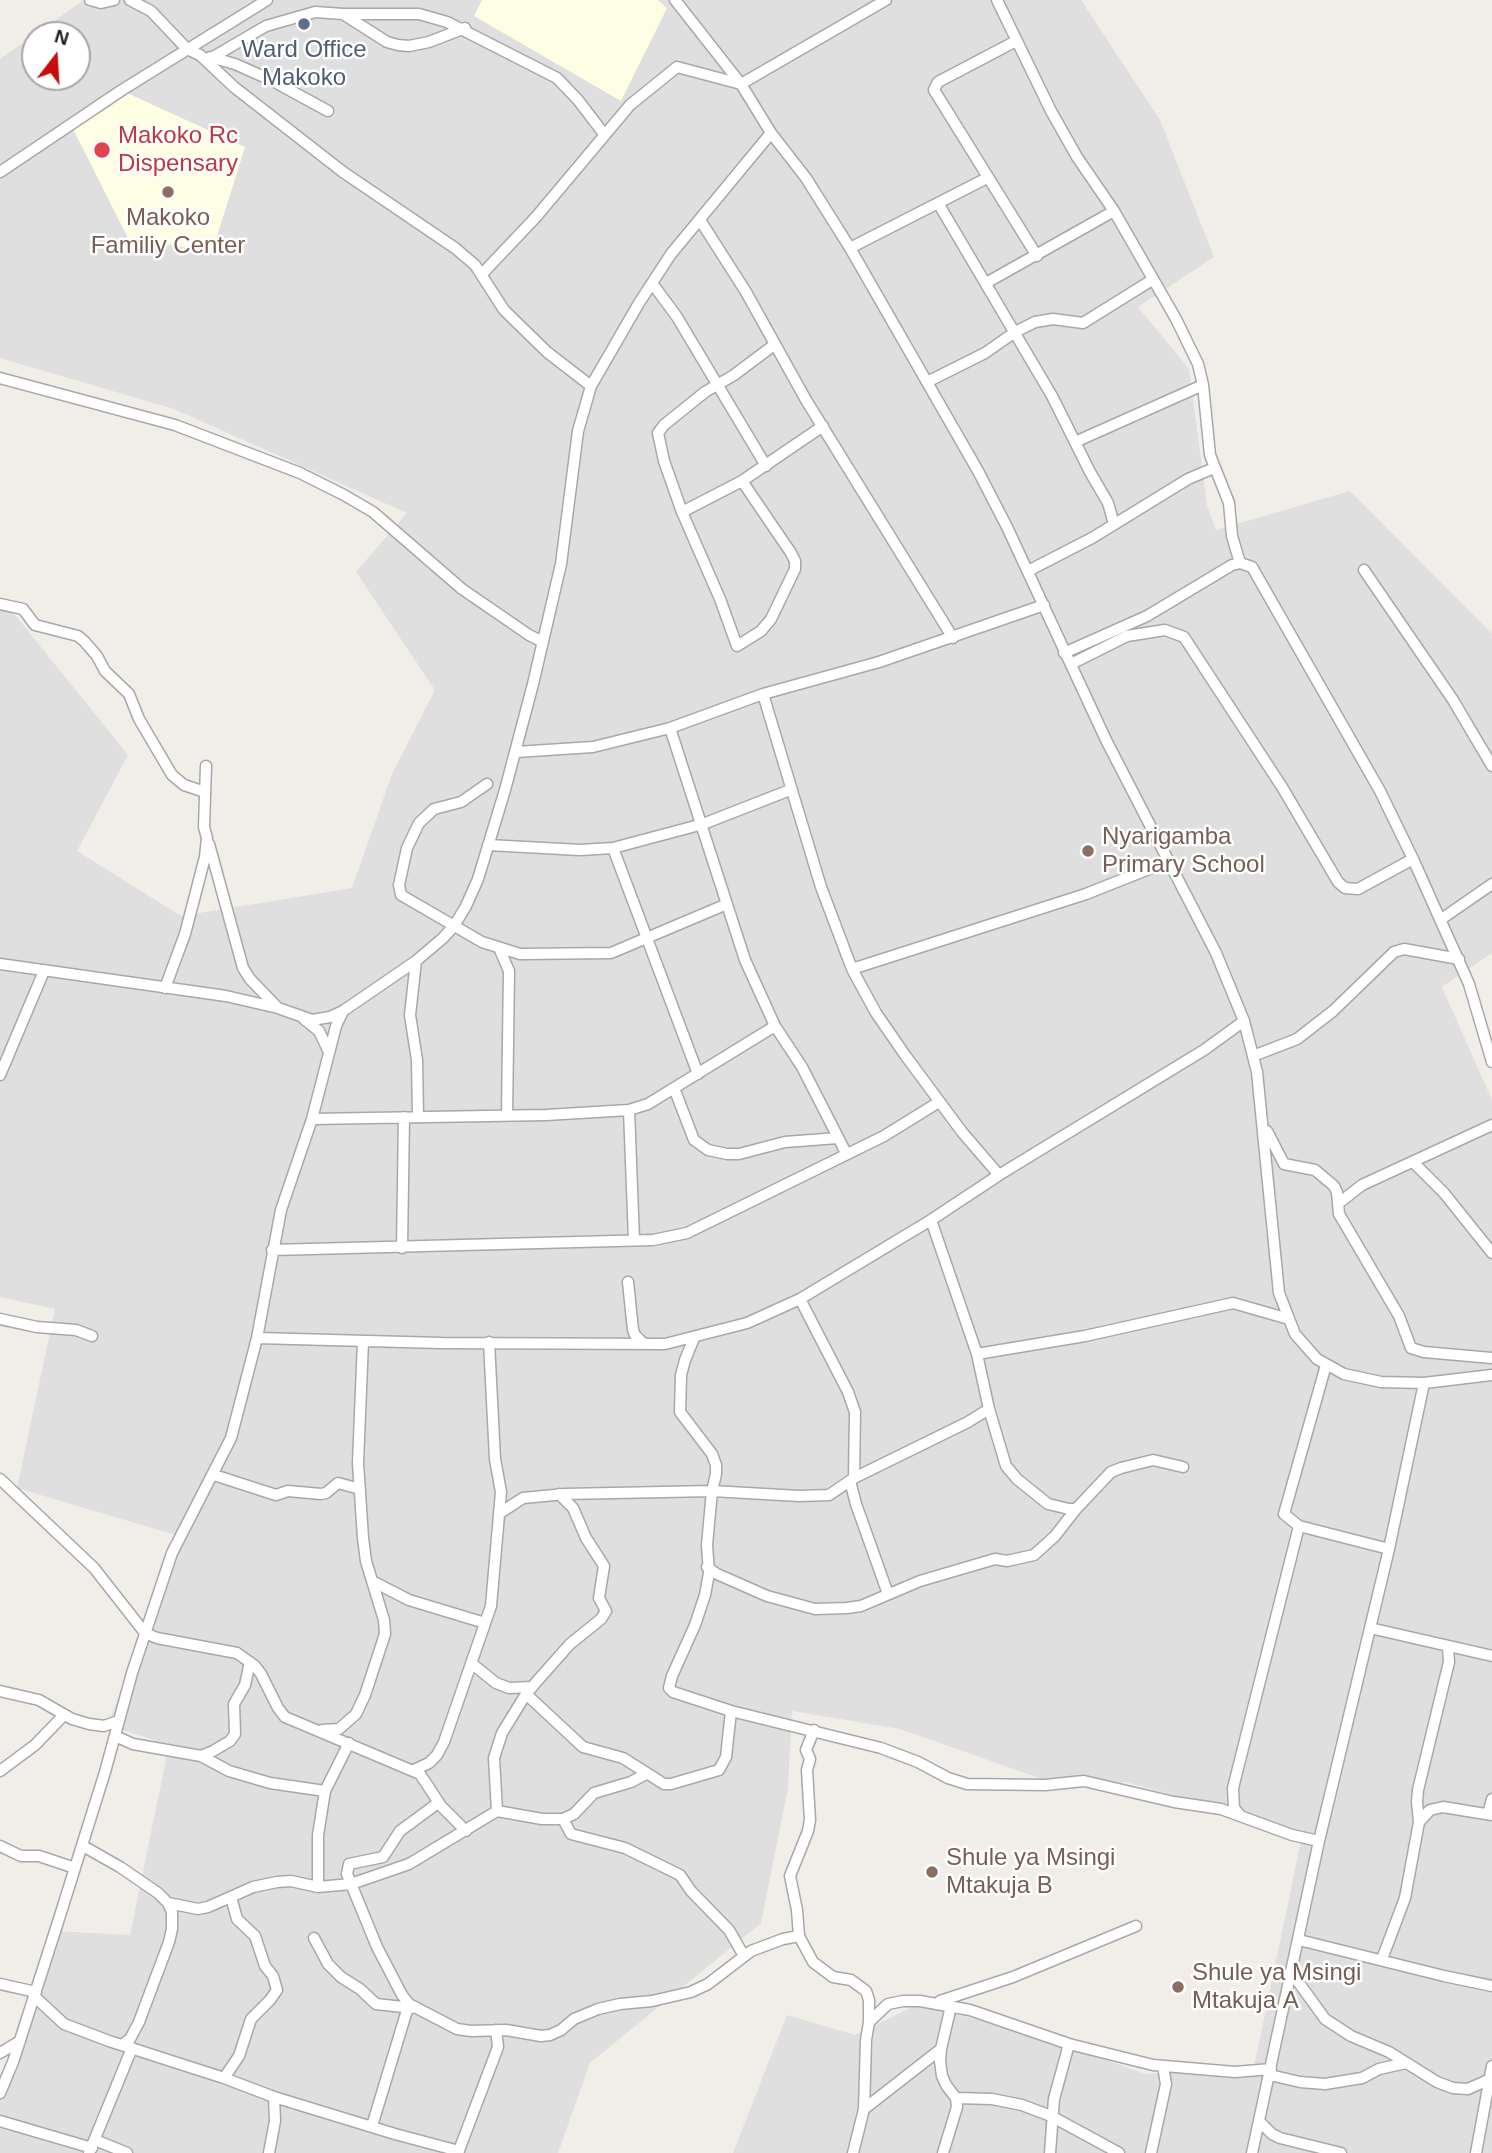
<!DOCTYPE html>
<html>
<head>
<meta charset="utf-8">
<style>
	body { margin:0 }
	#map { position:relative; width:1492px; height:2153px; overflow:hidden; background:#f1eee9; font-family:Helvetica,sans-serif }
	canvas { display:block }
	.north { position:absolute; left:21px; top:21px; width:70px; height:70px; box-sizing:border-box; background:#fff; border:2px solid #a6a6a6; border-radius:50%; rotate:17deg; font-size:19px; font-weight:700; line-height:28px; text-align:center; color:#212121 }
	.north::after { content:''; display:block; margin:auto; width:24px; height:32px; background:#c80b0c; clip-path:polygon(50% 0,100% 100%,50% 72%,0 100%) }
</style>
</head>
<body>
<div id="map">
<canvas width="1492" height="2153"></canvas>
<div class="north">N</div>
</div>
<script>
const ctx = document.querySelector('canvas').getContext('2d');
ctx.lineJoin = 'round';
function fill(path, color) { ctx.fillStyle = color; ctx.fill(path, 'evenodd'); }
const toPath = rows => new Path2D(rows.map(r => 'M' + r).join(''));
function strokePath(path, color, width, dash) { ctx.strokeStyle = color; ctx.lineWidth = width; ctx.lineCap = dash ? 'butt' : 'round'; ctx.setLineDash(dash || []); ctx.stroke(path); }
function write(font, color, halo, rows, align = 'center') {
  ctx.font = font + ' Helvetica,sans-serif'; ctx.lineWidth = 5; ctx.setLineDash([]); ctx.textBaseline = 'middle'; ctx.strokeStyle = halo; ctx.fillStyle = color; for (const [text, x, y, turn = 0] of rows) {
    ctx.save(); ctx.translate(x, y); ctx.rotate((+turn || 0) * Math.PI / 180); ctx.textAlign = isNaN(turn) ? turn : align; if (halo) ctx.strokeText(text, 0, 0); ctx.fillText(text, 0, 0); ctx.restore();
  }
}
fill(toPath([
	[84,0,1081,0,1160,120,1214,257,1138,307,1189,369,1207,505,1216,530,1350,491,1492,634,1492,953,1442,987,1492,1100,1492,2153,733,2153,787,2015,855,2035,916,2005,1025,2031,1145,2074,1254,2067,1303,1831,1126,1782,1059,1785,900,1729,792,1711,788,1788,761,1923,590,2063,558,2153,0,2153,0,2080,56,1931,130,1935,169,1745,108,1725,179,1536,17,1488,55,1309,0,1297,0,600,3,600,128,755,77,851,181,916,352,888,392,774,435,690,356,572,407,513,174,409,0,358,0,59],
	[35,35,77,35,77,77,35,77]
]), '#dfdfdf');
fill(toPath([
	[482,0,658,0,667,8,621,101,474,16],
	[127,93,245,147,212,252,128,238,73,129,89,113,105,110]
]), '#fefee5');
const minor = toPath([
	[90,0,101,3,114,0],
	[130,0,151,11,187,49,200,55,234,87,343,172,455,248,475,265,504,310,547,352,591,386],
	[675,0,741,84,771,133,806,178,850,248,978,471,1007,527,1106,740,1216,953,1244,1021,1257,1072,1279,1293,1295,1334,1317,1359,1344,1374,1381,1382,1424,1383,1492,1375],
	[997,0,1051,111,1077,157,1114,211,1176,319,1198,364,1203,385,1210,455,1229,503,1232,536,1240,563],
	[343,14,419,14,447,22,557,78,578,100,604,134],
	[1016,41,938,82,934,90,1037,256],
	[210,57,235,64,273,81,328,111],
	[213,57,266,26,315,12,343,14,387,42,398,45,409,46,429,42,465,28],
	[0,172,122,90,267,0],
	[938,203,1052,396,1090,472,1108,503,1114,524],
	[700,220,746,292,806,400,953,638],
	[850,248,987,178],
	[482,274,536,217,630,105,677,67,741,84,886,0],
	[652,283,677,317,766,466],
	[986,283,1114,211],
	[0,378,175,425,300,473,344,495,373,512,462,589,529,635,543,642],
	[927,382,985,353,1015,332,1035,322,1053,319,1083,323,1152,280],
	[1075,442,1203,385],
	[742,481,791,553,795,561,795,569,771,619,761,631,737,646,720,599,682,512,664,461,658,433,664,425,705,392,734,375,774,345],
	[682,512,742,481,823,426],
	[1364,570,1453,700,1492,766],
	[1028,571,1092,538,1188,479,1214,468],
	[0,604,23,609,35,625,78,636,84,641,97,656,105,671,129,694,139,719,172,775,184,785,205,792],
	[1064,653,1147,616,1232,565,1240,563,1252,567,1380,791,1413,859,1469,984,1492,1062],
	[1071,664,1127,636,1165,630,1184,637,1282,787,1338,882,1345,888,1358,889,1413,859],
	[763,694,821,887,852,969,876,1013,905,1055,962,1132,999,1175],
	[670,728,745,960,775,1026,802,1067,846,1153],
	[516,752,593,747,670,728,763,694,879,662,1044,605],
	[487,784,461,802,434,809,419,823,407,848,399,885,401,895,482,942,520,954,611,953,727,904],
	[209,844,243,968,250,979,278,1008],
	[488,845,580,850,613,848,703,824,790,790],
	[613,848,698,1074],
	[1440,920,1492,884],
	[500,950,509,971,507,1115],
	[416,961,410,1015,417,1060,418,1116],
	[0,964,226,996,278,1008,312,1020,330,1017,343,1011],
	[852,969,1086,894,1169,861],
	[165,988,185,934,205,857,207,838,204,827,206,766],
	[304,1019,319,1031,328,1050],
	[1253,1056,1297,1039,1333,1011,1394,952,1404,949,1459,959],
	[0,1075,44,971],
	[674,1088,694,1140,708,1150,727,1154,739,1154,785,1142,838,1138],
	[629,1110,634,1240],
	[312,1119,546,1115,629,1110,648,1104,775,1026],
	[1267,1131,1284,1164,1315,1170,1334,1186,1337,1192,1339,1214,1399,1316,1411,1348,1424,1352,1492,1358],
	[1413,1162,1444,1193,1492,1253],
	[1339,1203,1362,1185,1492,1125],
	[931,1220,977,1354,989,1409,1006,1466,1017,1479,1048,1504,1069,1509,1076,1509,1111,1472,1121,1468,1153,1460,1183,1467],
	[402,1248,404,1117],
	[272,1250,653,1240,687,1233,884,1136,939,1102],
	[628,1282,633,1330,635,1335,644,1344],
	[800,1299,848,1392,855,1412,854,1478],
	[0,1319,37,1327,76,1330,92,1336],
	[257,1338,441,1343,665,1344,747,1323,800,1299,931,1220,999,1175,1204,1050,1244,1021],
	[694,1338,685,1360,681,1375,680,1412,712,1454,716,1465,716,1474,712,1491,707,1545,709,1573,705,1595,695,1625,672,1676,669,1688,673,1692,731,1711,881,1748,918,1762,948,1778,967,1784,1045,1785,1084,1781,1174,1802,1221,1809,1292,1835,1319,1841],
	[977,1354,1085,1336,1233,1303,1289,1319],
	[1326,1365,1284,1514,1299,1526,1389,1549],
	[214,1475,276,1495,288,1491,321,1494,326,1493,338,1483,360,1489],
	[0,1479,94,1568,145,1633,157,1638,237,1653,255,1666,261,1674,278,1708,285,1717,420,1774,441,1806,466,1831],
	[850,1481,856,1504,888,1594],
	[500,1513,523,1498,565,1494,712,1491,799,1496,829,1495,854,1478,968,1422,989,1409],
	[707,1567,717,1574,767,1596,815,1609,847,1608,861,1606,920,1581,995,1559,1007,1561,1034,1555,1055,1536,1076,1509],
	[372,1581,409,1600,485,1623],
	[1370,1628,1492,1656],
	[471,1663,496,1683,509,1688,532,1687],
	[0,1691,39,1700,72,1719,89,1724,104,1726,118,1721],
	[526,1694,583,1747,623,1758,664,1784,671,1784,719,1770,726,1757,731,1711],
	[322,1730,339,1729,356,1714,365,1695,385,1634,384,1620,366,1561,363,1538,358,1463,363,1341],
	[814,1730,806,1750,810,1759,807,1770,810,1820,808,1831,790,1876,797,1910,799,1936,813,1962,833,1977,851,1980,866,1991,869,2000,869,2022],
	[115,1736,133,1744,201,1756,213,1751,230,1741,235,1734,234,1704,245,1685,250,1662],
	[201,1756,229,1771,270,1783,325,1791],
	[414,1770,429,1763,437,1755,444,1742,491,1606,501,1492,495,1459,489,1342],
	[0,1771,35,1745,64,1715],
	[438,1803,400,1831,383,1857,349,1864,347,1874,377,1947,402,1995,409,2004,457,2029,471,2031,506,2030,541,2036,550,2035,561,2030,574,2019,598,2009,620,2004,652,2001,691,1992,708,1984,751,1951,783,1939,799,1936],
	[497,1811,542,1819,563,1819,574,1814,594,1793,631,1782,646,1774],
	[1488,1814,1492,1799],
	[1240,1815,1234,1808,1233,1788,1299,1526],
	[563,1819,571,1834,625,1848,680,1875,691,1891,729,1930,744,1956],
	[1419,1822,1417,1802,1418,1790,1449,1662,1448,1647],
	[0,1846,21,1856,39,1856,75,1868],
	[83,1846,120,1867,158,1893,168,1903,172,1912,172,1929,169,1942,139,2022,130,2039,122,2045],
	[318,1887,318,1835,325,1791,349,1743],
	[168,1903,198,1909,208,1907,253,1887,277,1882,291,1881,318,1887,351,1884,409,1864,497,1811,494,1758,502,1733,526,1694,538,1680,570,1644,601,1619,606,1611,599,1598,604,1566,586,1538,573,1508,559,1494],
	[314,1938,328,1964,341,1977,360,1989,376,2004,412,2008],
	[1299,1940,1444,1976,1492,1986],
	[1382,1959,1405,1898,1419,1822,1430,1810,1443,1807,1492,1815],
	[1291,1972,1325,2019,1351,2036,1389,2052,1437,2082,1453,2088,1468,2089,1488,2080],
	[0,1984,36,1992],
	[34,1996,64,2024,109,2041,224,2078,274,2097,395,2134,459,2151],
	[940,2001,1013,1977,1136,1926],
	[0,2053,20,2041],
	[1270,2075,1300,2082,1325,2084,1362,2078,1379,2069,1406,2063],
	[224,2078,239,2056,251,2019,270,2000,277,1990,273,1976,265,1966,255,1936,237,1919,231,1897],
	[0,2093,13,2062,58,1922,105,1772,132,1673,172,1553,231,1438,257,1338,281,1210,312,1119,336,1026,343,1011,416,961,443,938,454,926,466,906,478,879,505,790,533,684,561,564,578,431,591,386,639,303,671,254,771,133],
	[956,2098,992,2099,1022,2105,1051,2116,1119,2153],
	[864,2109,941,2049],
	[0,2121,92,2148],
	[1259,2121,1272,2134,1280,2138,1341,2153],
	[372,2126,408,2007],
	[95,2140,127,2153],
	[89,2153,132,2048],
	[269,2153,275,2121,274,2097],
	[458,2153,498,2047,496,2030],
	[853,2153,864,2109,866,2040,869,2022,888,2004,903,2001,920,2001,970,2010,1069,2044,1153,2065,1235,2072,1271,2069],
	[943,2153,957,2107,956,2098,946,2085,942,2076,940,2061,941,2049,951,2006],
	[1050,2153,1054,2099,1069,2044],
	[1151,2153,1166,2084,1163,2066],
	[1252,2153,1319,1841,1389,1549,1424,1383],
	[1476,2153,1492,2066]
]);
strokePath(minor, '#a8a8a8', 13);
strokePath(minor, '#fff', 10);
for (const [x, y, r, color] of [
	[304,24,7,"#5c6f8a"],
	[102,150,9,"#e0444e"],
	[168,192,7,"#8d6e63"],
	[1088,851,7,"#8d6e63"],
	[932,1872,7,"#8d6e63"],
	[1178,1987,7,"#8d6e63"]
]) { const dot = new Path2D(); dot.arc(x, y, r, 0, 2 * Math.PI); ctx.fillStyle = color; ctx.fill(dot); strokePath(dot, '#fff', 2.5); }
write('24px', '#4e5e75', '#fff', [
	["Ward Office",304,50],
	["Makoko",304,78]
]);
write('24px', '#be3a42', '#fff', [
	["Makoko Rc",118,136],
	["Dispensary",118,164]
], 'left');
write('24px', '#785e54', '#fff', [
	["Makoko",168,218,"center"],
	["Familiy Center",168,246,"center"],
	["Nyarigamba",1102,837],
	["Primary School",1102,865],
	["Shule ya Msingi",946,1858],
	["Mtakuja B",946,1886],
	["Shule ya Msingi",1192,1973],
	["Mtakuja A",1192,2001]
], 'left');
</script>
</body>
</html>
